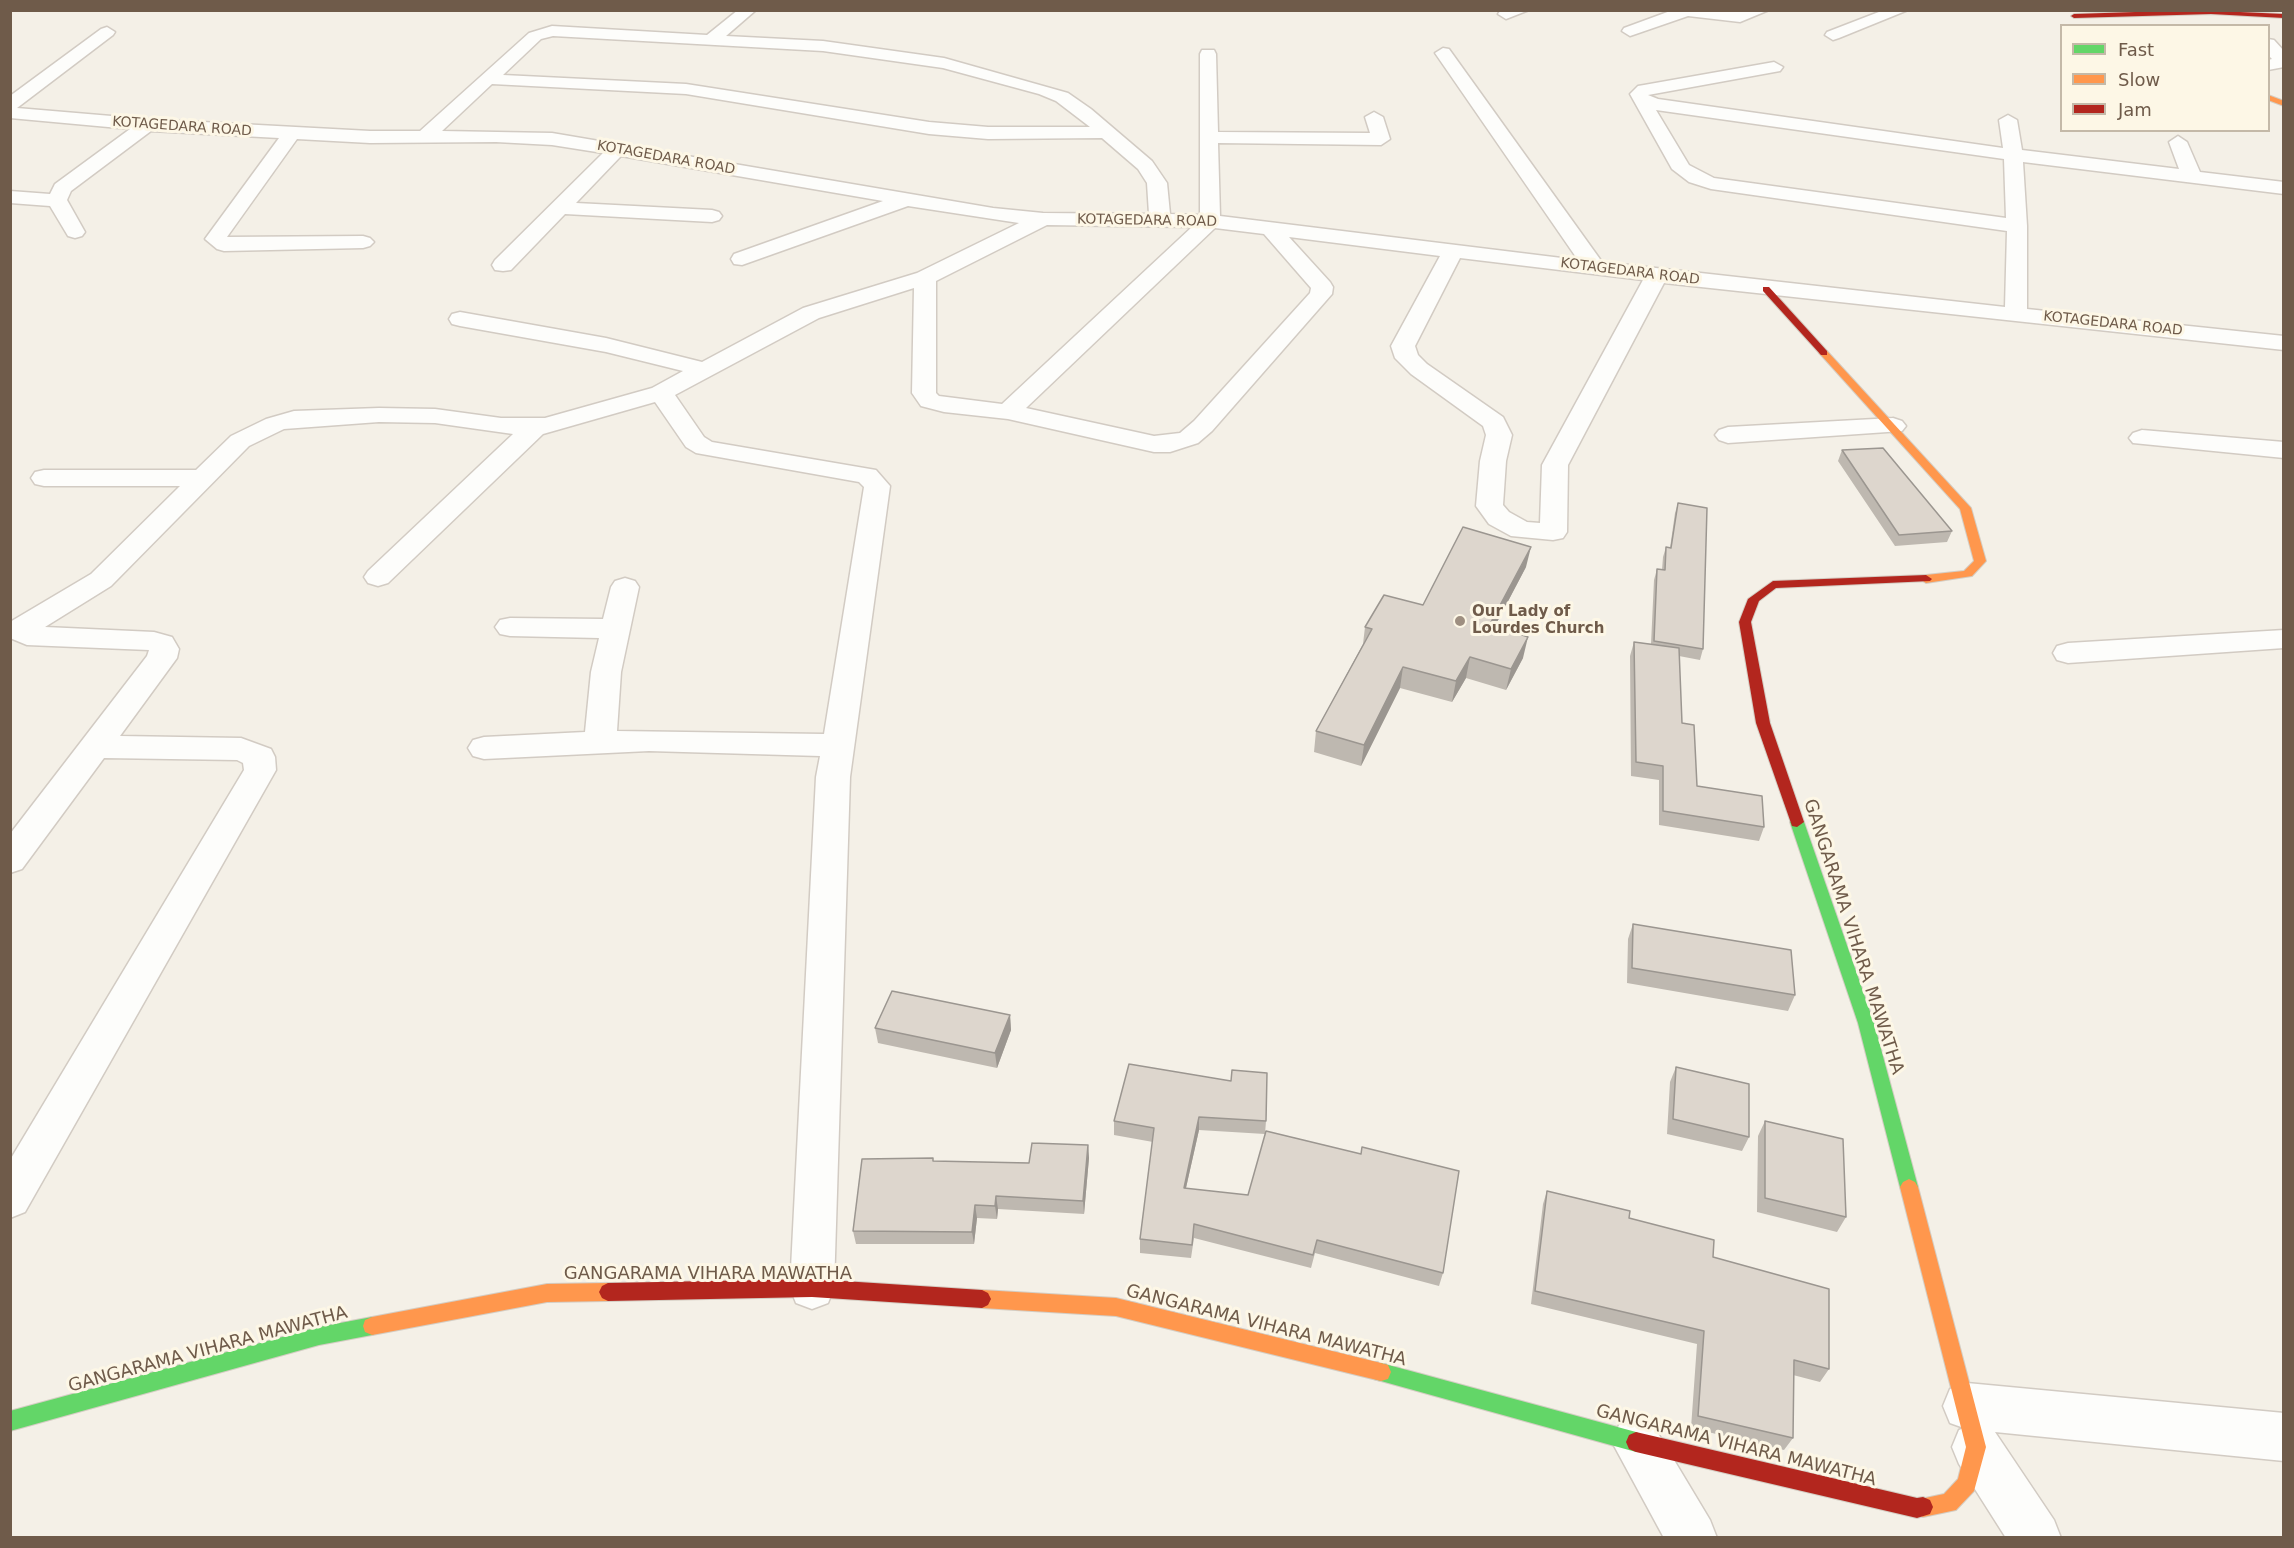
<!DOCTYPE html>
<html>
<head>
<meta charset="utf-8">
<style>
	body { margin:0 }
	#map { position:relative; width:2294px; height:1548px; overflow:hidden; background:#f4f0e7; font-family:"DejaVu Sans",sans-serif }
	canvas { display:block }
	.frame { position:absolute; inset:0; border:12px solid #6f5b4a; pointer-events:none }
	.legend { position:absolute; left:2060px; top:24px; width:210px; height:108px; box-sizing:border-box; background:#fdf7e6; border:2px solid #c4b9a8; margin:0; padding:8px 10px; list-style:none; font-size:18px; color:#6f5b4a }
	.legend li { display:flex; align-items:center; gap:12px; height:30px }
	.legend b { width:30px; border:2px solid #c4b9a8 }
</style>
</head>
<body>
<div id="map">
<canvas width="2294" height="1548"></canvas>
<div class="frame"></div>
<ul class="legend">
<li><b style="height:8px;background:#63d668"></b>Fast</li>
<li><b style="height:8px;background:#ff974d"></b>Slow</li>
<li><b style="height:8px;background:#b3261e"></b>Jam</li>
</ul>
</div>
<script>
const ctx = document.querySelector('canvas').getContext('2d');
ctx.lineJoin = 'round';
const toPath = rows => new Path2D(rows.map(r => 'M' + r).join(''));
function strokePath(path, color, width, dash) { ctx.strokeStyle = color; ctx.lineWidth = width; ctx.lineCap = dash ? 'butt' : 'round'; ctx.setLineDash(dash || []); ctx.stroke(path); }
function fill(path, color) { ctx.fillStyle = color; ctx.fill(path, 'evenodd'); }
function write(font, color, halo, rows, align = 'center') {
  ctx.font = font + ' "DejaVu Sans",sans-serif'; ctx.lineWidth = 6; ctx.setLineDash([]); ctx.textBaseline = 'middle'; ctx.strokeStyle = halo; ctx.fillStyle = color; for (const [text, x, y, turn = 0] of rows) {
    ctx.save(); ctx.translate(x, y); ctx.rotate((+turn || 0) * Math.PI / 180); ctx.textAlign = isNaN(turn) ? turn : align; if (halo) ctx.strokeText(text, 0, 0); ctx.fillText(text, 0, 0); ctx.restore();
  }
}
const street = toPath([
	[738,10,756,10,726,36,823,41,944,58,1068,93,1091,109,1152,161,1167,183,1170,214,1200,215,1200,54,1202,50,1214,50,1216,54,1218,132,1370,133,1365,117,1374,112,1383,117,1390,139,1381,145,1218,143,1220,216,1578,260,1435,53,1443,48,1449,49,1602,262,2005,307,2007,231,1711,189,1689,182,1672,169,1630,94,1638,86,1644,85,1774,62,1783,67,1780,71,1648,95,1658,99,2003,148,1999,120,2008,115,2017,120,2022,150,2179,169,2169,142,2178,136,2187,142,2200,172,2284,182,2284,194,2023,162,2027,226,2027,309,2284,336,2284,350,1664,283,1568,465,1567,532,1563,538,1553,540,1511,536,1489,524,1476,506,1480,461,1486,435,1483,426,1411,374,1395,358,1391,346,1440,256,1289,237,1330,282,1333,287,1332,294,1212,431,1198,443,1170,452,1154,452,1008,419,944,412,921,406,912,393,914,288,819,318,675,395,704,437,712,442,876,470,890,486,850,777,834,1288,828,1303,812,1309,796,1303,790,1288,816,777,820,756,649,751,484,759,473,756,468,748,473,740,484,737,585,732,591,672,599,638,510,636,500,634,495,627,500,620,510,618,603,619,611,587,615,581,625,578,635,581,639,587,621,672,617,731,824,734,864,487,859,482,696,453,686,447,655,402,543,434,388,583,378,586,368,583,364,577,368,571,513,434,435,423,379,422,284,429,249,446,111,586,45,627,154,632,172,637,179,649,177,658,120,736,241,738,271,749,275,757,276,770,25,1212,10,1218,10,1160,244,770,243,763,237,760,104,758,22,869,10,873,10,834,147,656,149,650,27,645,10,638,10,622,91,574,180,486,44,486,35,484,31,478,35,472,44,470,196,470,231,436,266,419,294,411,379,408,435,409,501,418,545,418,652,388,683,371,606,352,460,326,452,324,449,319,452,314,460,312,606,338,702,362,803,308,917,273,1019,223,908,206,742,265,734,264,731,259,734,254,883,201,621,156,576,203,712,210,719,212,722,216,719,220,712,222,565,214,511,270,503,271,495,270,492,265,495,260,603,153,552,145,496,142,370,143,297,139,227,237,363,236,370,238,374,242,370,246,363,248,224,251,217,249,205,239,279,138,151,131,71,191,67,200,85,232,82,236,75,238,68,236,50,206,10,203,10,191,50,194,55,184,130,129,10,118,10,96,101,29,107,27,115,32,113,35,17,108,147,119,370,131,420,131,529,33,552,26,707,35,738,10],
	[553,36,823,51,943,68,1039,94,1056,101,1090,127,988,127,929,122,686,84,503,75,541,39,553,36],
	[492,84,686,94,929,134,988,139,1102,138,1138,169,1147,183,1149,214,1043,213,993,208,552,133,442,131,492,84],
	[1656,110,2004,159,2006,218,1714,178,1689,165,1656,110],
	[1047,225,1192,227,1002,404,939,396,936,393,936,281,1047,225],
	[1215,228,1264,234,1311,288,1310,293,1194,421,1180,433,1154,436,1026,408,1215,228],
	[1460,258,1643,280,1542,465,1540,523,1527,522,1509,512,1503,505,1506,461,1512,435,1503,417,1427,364,1418,355,1415,346,1460,258],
	[1501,10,1529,10,1506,19,1498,14,1501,10],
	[1673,10,1739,12,1769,10,1740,22,1688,16,1630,36,1622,31,1624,28,1673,10],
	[1884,10,1908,10,1839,38,1833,40,1825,35,1827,32,1884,10],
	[2268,39,2274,40,2284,51,2284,67,2268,70,2268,60,2272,59,2268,55,2268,39],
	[1893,418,1902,421,1906,426,1902,431,1728,443,1719,440,1715,435,1719,430,1728,427,1893,418],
	[2142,430,2284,442,2284,458,2133,443,2129,438,2133,433,2142,430],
	[2284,630,2284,648,2068,663,2057,660,2053,653,2057,646,2068,643,2284,630],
	[1967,1383,2284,1413,2284,1461,1995,1432,2054,1520,2061,1538,2006,1538,1959,1464,1952,1447,1959,1430,1964,1428,1950,1423,1943,1406,1950,1389,1967,1383],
	[1636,1418,1653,1425,1710,1520,1717,1538,1664,1538,1612,1442,1619,1425,1636,1418]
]);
const fast = toPath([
	[1797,817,1804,822,1874,1023,1918,1187,1915,1192,1909,1195,1903,1192,1900,1187,1858,1023,1790,822,1797,817],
	[372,1317,379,1320,381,1326,379,1332,372,1335,319,1345,10,1431,10,1411,319,1327,372,1317],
	[1381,1363,1636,1432,1643,1435,1646,1442,1643,1449,1636,1452,1381,1381,1374,1379,1371,1372,1374,1365,1381,1363]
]);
const slow = toPath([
	[2268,95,2284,101,2284,106,2268,100,2268,95],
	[1824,350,1827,351,1971,508,1986,561,1972,576,1926,583,1920,579,1926,575,1964,571,1974,561,1960,509,1821,355,1819,353,1824,350],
	[1909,1179,1915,1182,1918,1187,1986,1447,1974,1491,1956,1510,1923,1517,1916,1514,1913,1507,1916,1500,1944,1494,1958,1479,1966,1447,1900,1187,1903,1182,1909,1179],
	[608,1283,614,1286,617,1292,614,1298,608,1301,547,1302,372,1335,365,1332,363,1326,365,1320,372,1317,547,1284,608,1283],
	[982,1290,1116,1298,1381,1363,1388,1365,1391,1372,1388,1379,1381,1381,1116,1316,982,1308,976,1305,973,1299,976,1293,982,1290]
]);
const jam = toPath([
	[2196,10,2284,14,2284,18,2211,14,2074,18,2071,16,2074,14,2196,10],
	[1763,287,1769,287,1827,351,1827,355,1821,355,1763,291,1763,287],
	[1926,575,1932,579,1930,581,1776,588,1759,601,1751,622,1770,723,1804,822,1797,827,1792,826,1756,723,1739,622,1748,599,1773,581,1926,575],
	[812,1279,982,1290,988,1293,991,1299,988,1305,982,1308,812,1297,608,1301,602,1298,599,1292,602,1286,608,1283,812,1279],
	[1636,1432,1917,1498,1923,1497,1930,1500,1933,1507,1930,1514,1917,1518,1636,1452,1629,1449,1626,1442,1629,1435,1636,1432]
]);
strokePath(street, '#d2cbc3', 3);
strokePath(fast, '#d4cdc3', 2);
strokePath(slow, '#d4cdc3', 2);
strokePath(jam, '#d4cdc3', 2);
fill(street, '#fdfdfb');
fill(fast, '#63d668');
fill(slow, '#ff974d');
fill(jam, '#b3261e');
fill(toPath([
	[1842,450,1952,531,1947,542,1895,546,1838,461],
	[1678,503,1703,649,1700,660,1679,656,1682,723,1697,786,1764,827,1759,841,1659,825,1659,780,1631,776,1630,656,1634,642,1651,644,1654,580,1657,569,1662,570,1663,557,1666,547,1670,548,1675,513],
	[1526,567,1495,626,1523,658,1506,690,1466,678,1452,702,1400,688,1361,766,1314,752,1316,731,1363,644,1365,627],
	[1633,924,1795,995,1788,1011,1627,983,1628,939],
	[1010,1015,1011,1030,997,1068,878,1043,875,1028],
	[1129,1064,1266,1121,1265,1134,1199,1130,1186,1188,1443,1273,1439,1286,1315,1253,1311,1268,1194,1238,1191,1258,1140,1253,1140,1239,1153,1142,1114,1135,1114,1121],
	[1676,1067,1749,1137,1742,1151,1667,1134,1670,1082],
	[1765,1121,1846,1217,1837,1232,1757,1212,1758,1136],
	[1088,1145,1089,1158,1084,1214,998,1209,997,1219,977,1218,974,1244,856,1244,853,1231,933,1161,1029,1163],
	[1547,1191,1629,1218,1713,1257,1829,1369,1820,1382,1793,1375,1793,1438,1784,1450,1691,1428,1697,1344,1531,1304,1543,1204]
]), '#beb8b0');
fill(toPath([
	[1531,547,1526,567,1485,645,1490,624],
	[1528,637,1523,658,1506,690,1511,669],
	[1470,657,1466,678,1452,702,1456,681],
	[1403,667,1400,688,1361,766,1364,745],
	[1010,1015,1011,1030,997,1068,995,1053],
	[1199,1117,1199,1130,1183,1201,1184,1188],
	[1088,1145,1089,1158,1084,1214,1083,1201],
	[996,1196,998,1209,997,1219,995,1206],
	[975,1205,977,1218,974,1244,972,1232]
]), '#9b9690');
const building = toPath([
	[1883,448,1952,531,1899,535,1842,450,1883,448],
	[1678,503,1707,508,1703,649,1654,641,1657,569,1665,570,1666,547,1671,548,1678,503],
	[1463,527,1531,547,1490,624,1528,637,1511,669,1470,657,1456,681,1403,667,1364,745,1316,731,1372,629,1365,627,1384,595,1423,605,1463,527],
	[1634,642,1679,648,1682,723,1694,725,1697,786,1762,796,1764,827,1663,811,1663,766,1636,762,1634,642],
	[1633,924,1791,950,1795,995,1632,968,1633,924],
	[892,991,1010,1015,995,1053,875,1028,892,991],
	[1129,1064,1231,1081,1232,1070,1267,1073,1266,1121,1199,1117,1184,1188,1248,1195,1266,1131,1361,1154,1362,1147,1459,1171,1443,1273,1317,1240,1313,1255,1194,1224,1192,1245,1140,1239,1154,1128,1114,1121,1129,1064],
	[1676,1067,1749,1084,1749,1137,1673,1119,1676,1067],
	[1765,1121,1843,1139,1846,1217,1765,1198,1765,1121],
	[1032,1143,1088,1145,1083,1201,996,1196,995,1206,975,1205,972,1232,853,1231,862,1159,933,1158,933,1161,1029,1163,1032,1143],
	[1547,1191,1630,1211,1629,1218,1714,1240,1713,1257,1829,1289,1829,1369,1794,1360,1793,1438,1698,1416,1704,1331,1535,1291,1547,1191]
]);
fill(building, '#ddd6cd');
strokePath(building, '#9b9690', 1.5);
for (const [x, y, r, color] of [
	[1460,621,6,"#9e8f81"]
]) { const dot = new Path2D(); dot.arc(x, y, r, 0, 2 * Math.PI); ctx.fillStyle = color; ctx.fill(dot); strokePath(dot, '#fdf7e6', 2); }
write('14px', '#6f5b4a', '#fdf7e6', [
	["KOTAGEDARA ROAD",182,127,4],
	["KOTAGEDARA ROAD",666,158,10],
	["KOTAGEDARA ROAD",1147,221,1],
	["KOTAGEDARA ROAD",1630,272,7],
	["KOTAGEDARA ROAD",2113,324,6]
]);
write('bold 15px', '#6f5b4a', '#fdf7e6', [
	["Our Lady of",1472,612],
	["Lourdes Church",1472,629]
], 'left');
write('18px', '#6f5b4a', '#fdf7e6', [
	["GANGARAMA VIHARA MAWATHA",1853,937,72],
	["GANGARAMA VIHARA MAWATHA",708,1274],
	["GANGARAMA VIHARA MAWATHA",1266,1326,14],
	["GANGARAMA VIHARA MAWATHA",208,1350,-15],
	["GANGARAMA VIHARA MAWATHA",1736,1446,14]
]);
</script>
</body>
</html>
